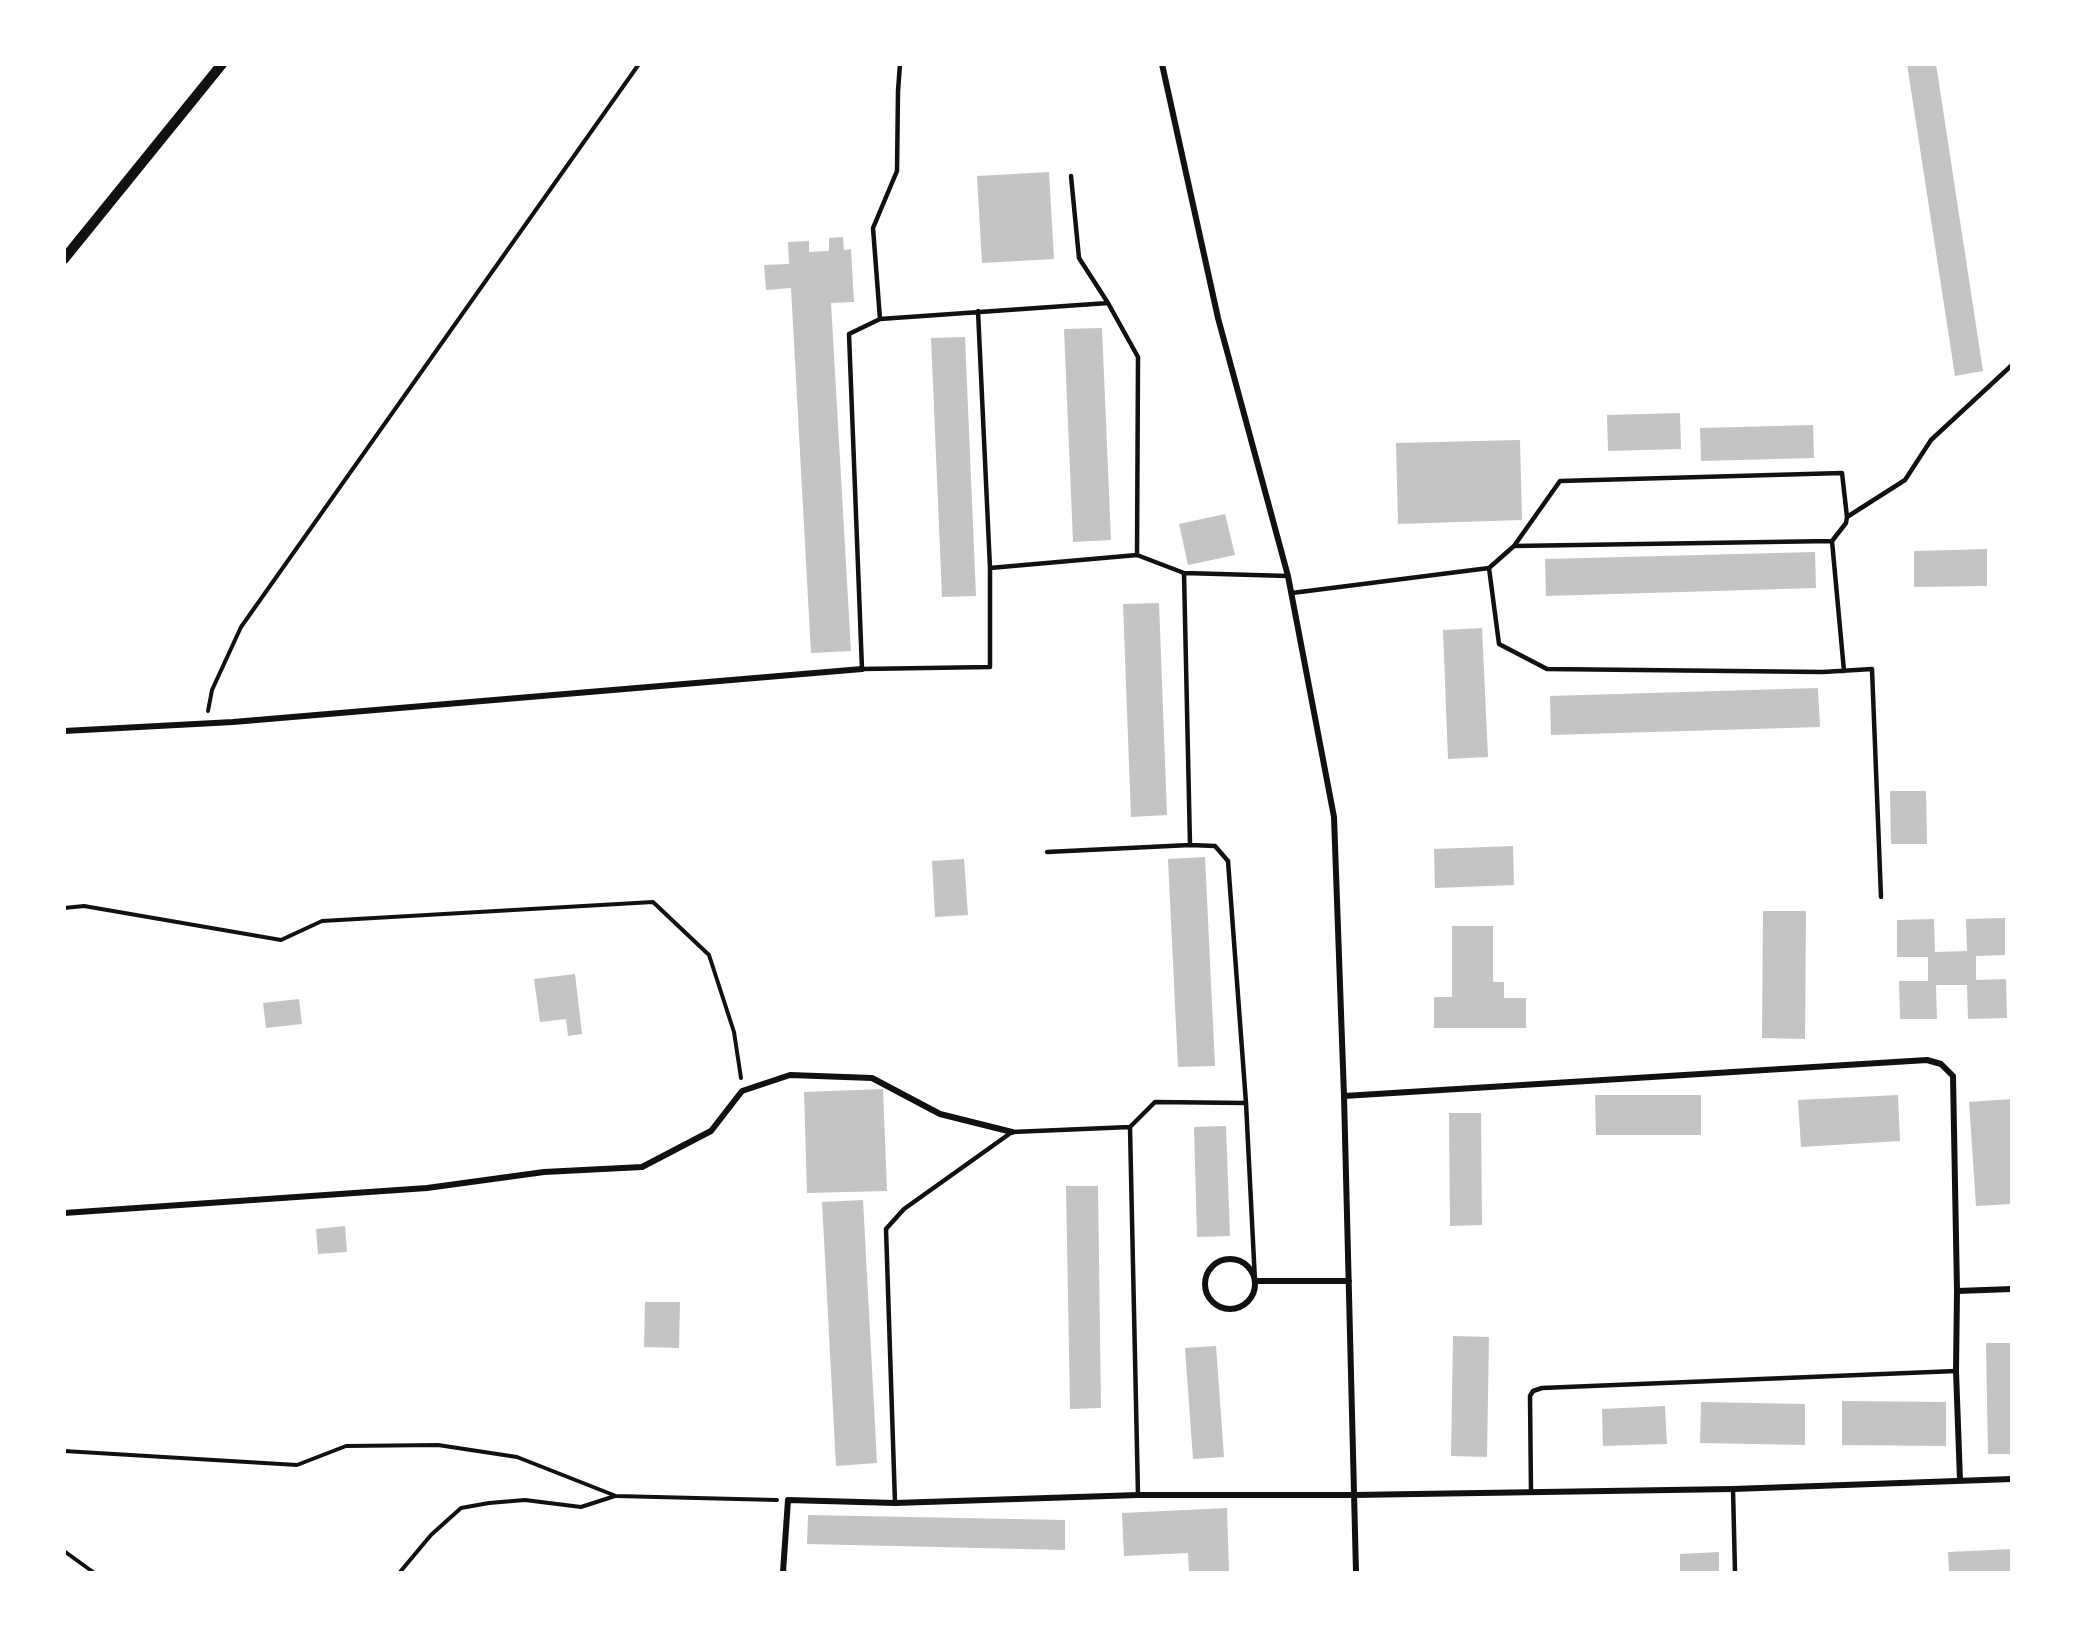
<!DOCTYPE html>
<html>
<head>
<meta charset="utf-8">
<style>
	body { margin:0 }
	#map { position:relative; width:2076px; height:1637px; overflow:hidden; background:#fff; font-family:Lato,sans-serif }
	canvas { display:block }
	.frame { position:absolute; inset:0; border:66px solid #fff; pointer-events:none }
</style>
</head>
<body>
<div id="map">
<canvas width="2076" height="1637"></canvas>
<div class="frame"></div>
</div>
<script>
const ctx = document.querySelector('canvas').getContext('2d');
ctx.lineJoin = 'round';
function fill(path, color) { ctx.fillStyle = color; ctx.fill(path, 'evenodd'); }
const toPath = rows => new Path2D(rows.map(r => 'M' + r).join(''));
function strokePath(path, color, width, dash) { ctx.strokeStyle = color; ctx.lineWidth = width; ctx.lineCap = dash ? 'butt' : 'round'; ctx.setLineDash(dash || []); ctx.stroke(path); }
fill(toPath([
	[1907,64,1936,64,1983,371,1955,376],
	[1049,172,1054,259,982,263,977,176],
	[843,237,844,250,851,249,854,302,831,303,851,651,811,653,791,288,766,290,764,265,789,264,788,242,809,241,809,252,829,251,829,238],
	[1102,328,1111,540,1073,542,1064,329],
	[965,337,976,596,942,597,931,338],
	[1680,413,1681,449,1608,451,1607,415],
	[1813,425,1814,458,1701,461,1700,428],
	[1520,440,1522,520,1398,524,1396,443],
	[1225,514,1235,555,1188,565,1179,524],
	[1987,549,1987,586,1914,587,1914,551],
	[1815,552,1816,588,1546,596,1545,559],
	[1159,603,1167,815,1131,817,1123,604],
	[1482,628,1488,757,1448,759,1443,630],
	[1818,688,1820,727,1551,735,1550,696],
	[1890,791,1926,791,1927,844,1891,844],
	[1513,846,1514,885,1435,888,1434,849],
	[1205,857,1215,1066,1178,1067,1168,859],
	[964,859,968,915,935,917,932,861],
	[1763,911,1806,911,1805,1039,1762,1038],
	[2005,918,2005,955,1976,956,1976,980,2006,979,2007,1018,1968,1019,1967,985,1936,985,1937,1019,1900,1019,1899,981,1928,981,1928,957,1897,957,1897,920,1934,919,1935,952,1967,951,1966,919],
	[1452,926,1493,926,1493,982,1504,982,1504,998,1526,998,1526,1028,1434,1028,1434,997,1452,997],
	[575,974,582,1034,568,1036,566,1019,540,1022,534,979],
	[299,999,302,1024,266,1028,263,1003],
	[883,1089,887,1191,807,1193,804,1092],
	[1595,1095,1701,1095,1701,1135,1596,1135],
	[1898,1095,1900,1141,1801,1147,1798,1100],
	[2012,1099,2012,1204,1976,1206,1969,1102],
	[1449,1113,1481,1113,1482,1225,1450,1226],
	[1226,1126,1230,1236,1197,1237,1194,1127],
	[1066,1186,1098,1186,1101,1408,1070,1409],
	[863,1200,877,1463,836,1466,822,1202],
	[345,1226,347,1252,318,1254,316,1229],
	[645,1302,680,1302,679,1348,644,1347],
	[1453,1336,1489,1337,1487,1457,1451,1456],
	[1986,1343,2012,1343,2012,1454,1988,1454],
	[1216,1346,1224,1457,1193,1459,1185,1348],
	[1842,1401,1946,1402,1946,1446,1842,1445],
	[1701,1402,1805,1404,1805,1445,1700,1443],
	[1665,1406,1667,1444,1603,1446,1602,1409],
	[1227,1508,1229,1572,1189,1572,1188,1553,1124,1556,1122,1513],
	[808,1515,1065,1520,1065,1550,807,1544],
	[2012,1549,2012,1572,1949,1572,1948,1552],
	[1719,1552,1719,1572,1680,1572,1680,1554]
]), '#c4c4c4');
strokePath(toPath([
	[208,711,212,690,241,627,639,64],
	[64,908,84,906,281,940,322,921,653,902,709,955,734,1032,741,1078],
	[64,1451,297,1465,346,1446,438,1445,517,1457,616,1496,777,1500],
	[64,1551,93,1572],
	[400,1572,431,1535,461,1508,489,1503,525,1500,581,1507,615,1496]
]), '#111', 4);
strokePath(toPath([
	[1071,176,1079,258,1108,303],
	[978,311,990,568],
	[880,319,873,228,897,171,898,91,900,64],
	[1514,546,1832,541],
	[1137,555,1138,357,1108,303,880,319,849,334,862,669,990,667,990,568,1137,555,1184,573,1288,576],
	[1489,568,1499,644,1547,669,1823,672,1872,669,1881,897],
	[1292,593,1489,568,1514,546,1560,481,1842,473,1847,517,1905,480,1931,440,2012,365],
	[1844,671,1832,541,1846,523,1847,517],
	[1190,845,1215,846,1228,861,1246,1103,1255,1281],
	[1047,852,1190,845,1184,573],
	[1130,1127,1138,1495],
	[1733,1489,1735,1572],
	[1531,1492,1530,1396,1533,1391,1542,1388,1956,1371],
	[895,1503,886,1229,904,1209,1012,1132,1130,1127,1155,1102,1246,1103]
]), '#111', 4.5);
strokePath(toPath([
	[1162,64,1218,318,1288,576,1334,817,1344,1096,1356,1572],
	[64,731,233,722,862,669],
	[1344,1096,1927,1060,1941,1064,1953,1076,1957,1291,1956,1371,1960,1480],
	[64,1213,427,1188,544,1172,642,1167,711,1131,742,1091,790,1075,872,1078,940,1114,1012,1132],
	'1205 1284a25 25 0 1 1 50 0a25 25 0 1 1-50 0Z',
	[1255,1281,1349,1281],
	[1957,1291,2012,1289],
	[783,1572,788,1500,895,1503,1138,1495,1353,1495,1733,1489,2012,1479]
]), '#111', 6);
strokePath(toPath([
	[64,259,222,64]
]), '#111', 10);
</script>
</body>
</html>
